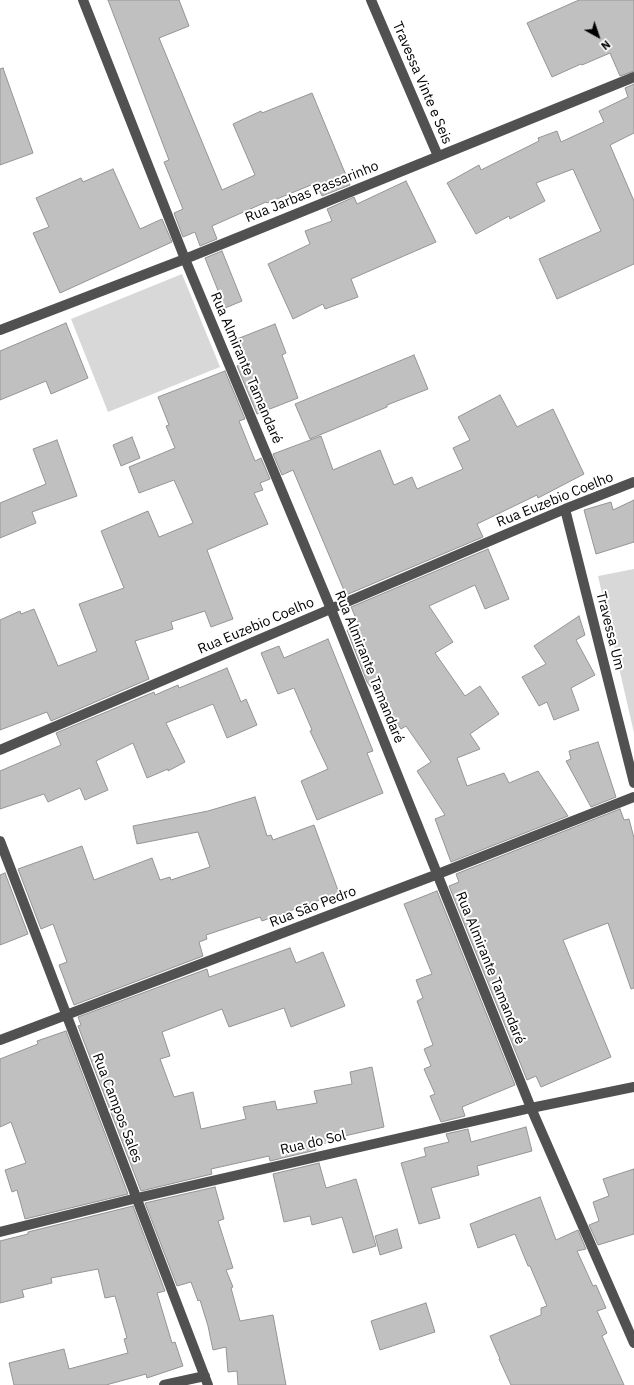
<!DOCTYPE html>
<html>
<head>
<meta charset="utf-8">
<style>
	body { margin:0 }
	#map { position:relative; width:634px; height:1385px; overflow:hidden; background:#fff; font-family:"IBM Plex Sans",sans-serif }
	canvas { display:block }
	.north { position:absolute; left:578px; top:16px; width:40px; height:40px; -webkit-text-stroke:3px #fff; paint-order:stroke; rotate:140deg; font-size:11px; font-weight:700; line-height:16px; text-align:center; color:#000 }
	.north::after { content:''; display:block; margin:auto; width:14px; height:18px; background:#000; clip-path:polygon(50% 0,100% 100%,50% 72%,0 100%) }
</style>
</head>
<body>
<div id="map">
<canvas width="634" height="1385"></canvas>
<div class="north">N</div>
</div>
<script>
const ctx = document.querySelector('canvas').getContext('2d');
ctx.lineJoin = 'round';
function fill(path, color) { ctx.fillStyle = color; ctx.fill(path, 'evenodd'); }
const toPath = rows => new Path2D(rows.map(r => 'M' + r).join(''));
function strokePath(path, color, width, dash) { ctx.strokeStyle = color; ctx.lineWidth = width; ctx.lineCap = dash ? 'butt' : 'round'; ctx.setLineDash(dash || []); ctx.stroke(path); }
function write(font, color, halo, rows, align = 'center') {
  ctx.font = font + ' "IBM Plex Sans",sans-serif'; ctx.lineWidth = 4; ctx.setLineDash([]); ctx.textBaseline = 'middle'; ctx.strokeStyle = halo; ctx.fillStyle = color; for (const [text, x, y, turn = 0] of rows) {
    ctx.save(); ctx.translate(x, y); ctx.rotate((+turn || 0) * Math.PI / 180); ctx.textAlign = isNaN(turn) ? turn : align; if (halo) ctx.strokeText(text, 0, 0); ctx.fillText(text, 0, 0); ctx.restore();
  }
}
fill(toPath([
	[182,274,220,367,108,412,71,319],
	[634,569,634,733,598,576]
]), '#d8d8d8');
const building = toPath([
	[108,0,179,0,189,26,159,38,222,190,255,175,233,124,261,111,262,113,312,93,350,185,322,196,316,183,267,203,266,202,212,226,217,239,200,246,195,232,183,237,174,213,183,209,164,162,169,160,108,0],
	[579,0,634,0,634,71,620,76,610,53,582,65,581,64,552,77,527,23,579,0],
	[3,68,33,153,0,165,0,69,3,68],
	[634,84,634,133,610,145,634,201,634,264,557,299,539,259,601,231,573,169,536,183,545,201,510,219,509,216,476,234,447,183,479,165,481,170,539,141,538,138,557,131,561,142,604,122,599,111,628,97,625,88,634,84],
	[113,169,140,229,162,219,172,242,60,293,33,233,49,227,36,198,81,178,83,182,113,169],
	[406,181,436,242,351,279,358,297,325,309,323,304,293,319,268,264,310,244,305,231,332,221,327,209,354,197,357,204,406,181],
	[222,251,242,301,225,308,205,258,222,251],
	[66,323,88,378,51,394,46,381,0,400,0,351,66,323],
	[275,324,286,353,282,355,298,398,257,414,237,366,246,362,237,339,275,324],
	[414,355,428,389,387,405,387,407,310,439,295,404,414,355],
	[225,371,245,419,239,421,255,461,261,458,270,479,260,483,263,490,254,493,268,524,207,550,233,619,211,627,205,611,171,622,173,629,135,641,149,679,51,721,47,712,0,730,0,620,20,611,21,614,34,609,58,666,97,651,79,604,124,588,101,531,148,511,159,537,193,523,174,480,139,493,129,467,175,448,166,426,169,425,158,397,225,371],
	[500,395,517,427,553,409,584,474,538,498,537,495,477,524,483,537,346,595,293,470,282,475,273,454,321,436,333,470,380,450,394,485,412,477,417,489,463,469,453,448,470,440,458,417,500,395],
	[132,437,140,458,121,466,113,445,132,437],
	[57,440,77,496,32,512,36,523,0,538,0,503,46,484,33,449,57,440],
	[634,500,634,542,596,554,584,510,611,502,613,510,634,500],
	[488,549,509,599,485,609,475,585,429,606,453,642,435,653,465,696,480,686,499,714,470,734,480,749,457,758,467,786,504,773,509,783,538,771,568,816,451,862,435,819,445,815,417,771,431,762,406,726,401,729,367,682,347,630,359,625,351,607,488,549],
	[579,616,585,635,576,640,595,675,571,688,579,710,554,720,547,702,539,706,522,677,546,664,534,646,579,616],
	[328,639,373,751,367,753,383,793,317,820,301,781,328,769,310,731,312,730,294,688,278,694,261,653,279,646,284,658,328,639],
	[227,668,241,702,246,699,257,725,227,738,213,704,166,723,185,762,168,771,168,769,147,778,133,743,96,761,108,790,85,800,80,788,48,802,44,794,0,809,0,771,61,745,56,733,154,692,155,695,178,685,179,688,227,668],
	[598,742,616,797,591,807,566,761,571,759,569,751,598,742],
	[255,797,267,836,271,835,273,840,314,825,339,893,262,921,260,917,206,935,207,939,199,942,203,956,74,1005,59,965,67,962,53,924,41,929,18,869,82,846,94,880,152,858,160,880,170,877,171,880,210,867,198,832,137,844,133,826,208,811,255,797],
	[620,809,624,820,629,819,634,838,634,988,631,989,608,923,563,940,611,1057,541,1087,536,1076,527,1080,449,886,459,882,456,874,620,809],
	[5,873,28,934,0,945,0,875,5,873],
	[437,891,515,1085,462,1107,465,1116,441,1122,430,1096,435,1094,424,1069,431,1066,424,1049,433,1045,417,1001,423,998,416,980,432,974,404,904,437,891],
	[290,948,296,963,323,952,345,1006,291,1027,284,1008,229,1027,222,1009,162,1032,170,1056,160,1059,174,1097,193,1092,201,1129,246,1119,243,1107,275,1101,277,1110,317,1103,314,1091,352,1084,350,1072,372,1067,384,1127,340,1137,341,1140,315,1145,316,1150,270,1161,269,1156,211,1169,212,1174,141,1191,78,1026,81,1025,78,1017,207,969,209,977,290,948],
	[66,1031,128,1194,25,1219,17,1190,12,1192,5,1170,26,1163,11,1122,0,1127,0,1059,38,1044,37,1041,66,1031],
	[526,1127,532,1151,477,1166,479,1175,431,1188,440,1218,419,1224,401,1163,426,1156,424,1148,449,1142,446,1134,468,1129,471,1142,526,1127],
	[319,1163,326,1188,356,1179,376,1246,353,1253,342,1217,312,1225,310,1216,284,1222,273,1174,319,1163],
	[634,1169,634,1234,598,1245,589,1225,599,1221,593,1202,609,1196,603,1179,634,1169],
	[215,1187,224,1219,218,1221,233,1268,226,1270,233,1287,231,1288,240,1321,273,1315,286,1385,238,1385,237,1371,228,1372,226,1347,213,1350,208,1326,200,1300,198,1301,191,1282,177,1286,145,1203,215,1187],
	[540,1197,556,1240,578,1230,586,1249,577,1251,593,1286,596,1285,606,1308,597,1311,607,1333,602,1336,624,1385,511,1385,499,1359,500,1359,490,1336,541,1315,541,1308,547,1306,530,1266,528,1266,515,1234,478,1248,470,1224,540,1197],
	[133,1206,165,1291,157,1293,172,1343,175,1342,183,1366,147,1378,146,1374,106,1385,14,1385,9,1363,64,1349,69,1369,128,1353,124,1339,127,1338,115,1296,105,1298,98,1269,51,1278,52,1283,22,1290,24,1297,0,1303,0,1241,28,1234,28,1232,133,1206],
	[397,1229,402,1248,380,1255,375,1236,397,1229],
	[426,1303,435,1332,380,1350,371,1321,426,1303]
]);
fill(building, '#c0c0c0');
strokePath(building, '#959595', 1);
strokePath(toPath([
	[83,0,185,259,331,609,531,1108,634,1343],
	[371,0,438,156],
	[0,330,185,259,634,77],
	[565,509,634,783],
	[0,750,565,509,634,482],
	[0,841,208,1385],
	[0,1040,438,874,634,797],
	[0,1232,137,1198,531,1108,634,1087],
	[164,1385,205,1376]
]), '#515151', 10);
write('14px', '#000', '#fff', [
	["Travessa Vinte e Seis",422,83,67],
	["Rua Jarbas Passarinho",312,192,-22],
	["Rua Almirante Tamandaré",246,368,67],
	["Rua Euzebio Coelho",555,500,-22],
	["Rua Euzebio Coelho",256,626,-23],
	["Travessa Um",610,631,76],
	["Rua Almirante Tamandaré",369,667,68],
	["Rua São Pedro",313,907,-21],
	["Rua Almirante Tamandaré",490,968,68],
	["Rua Campos Sales",117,1108,69],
	["Rua do Sol",313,1143,-13]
]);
</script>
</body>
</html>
